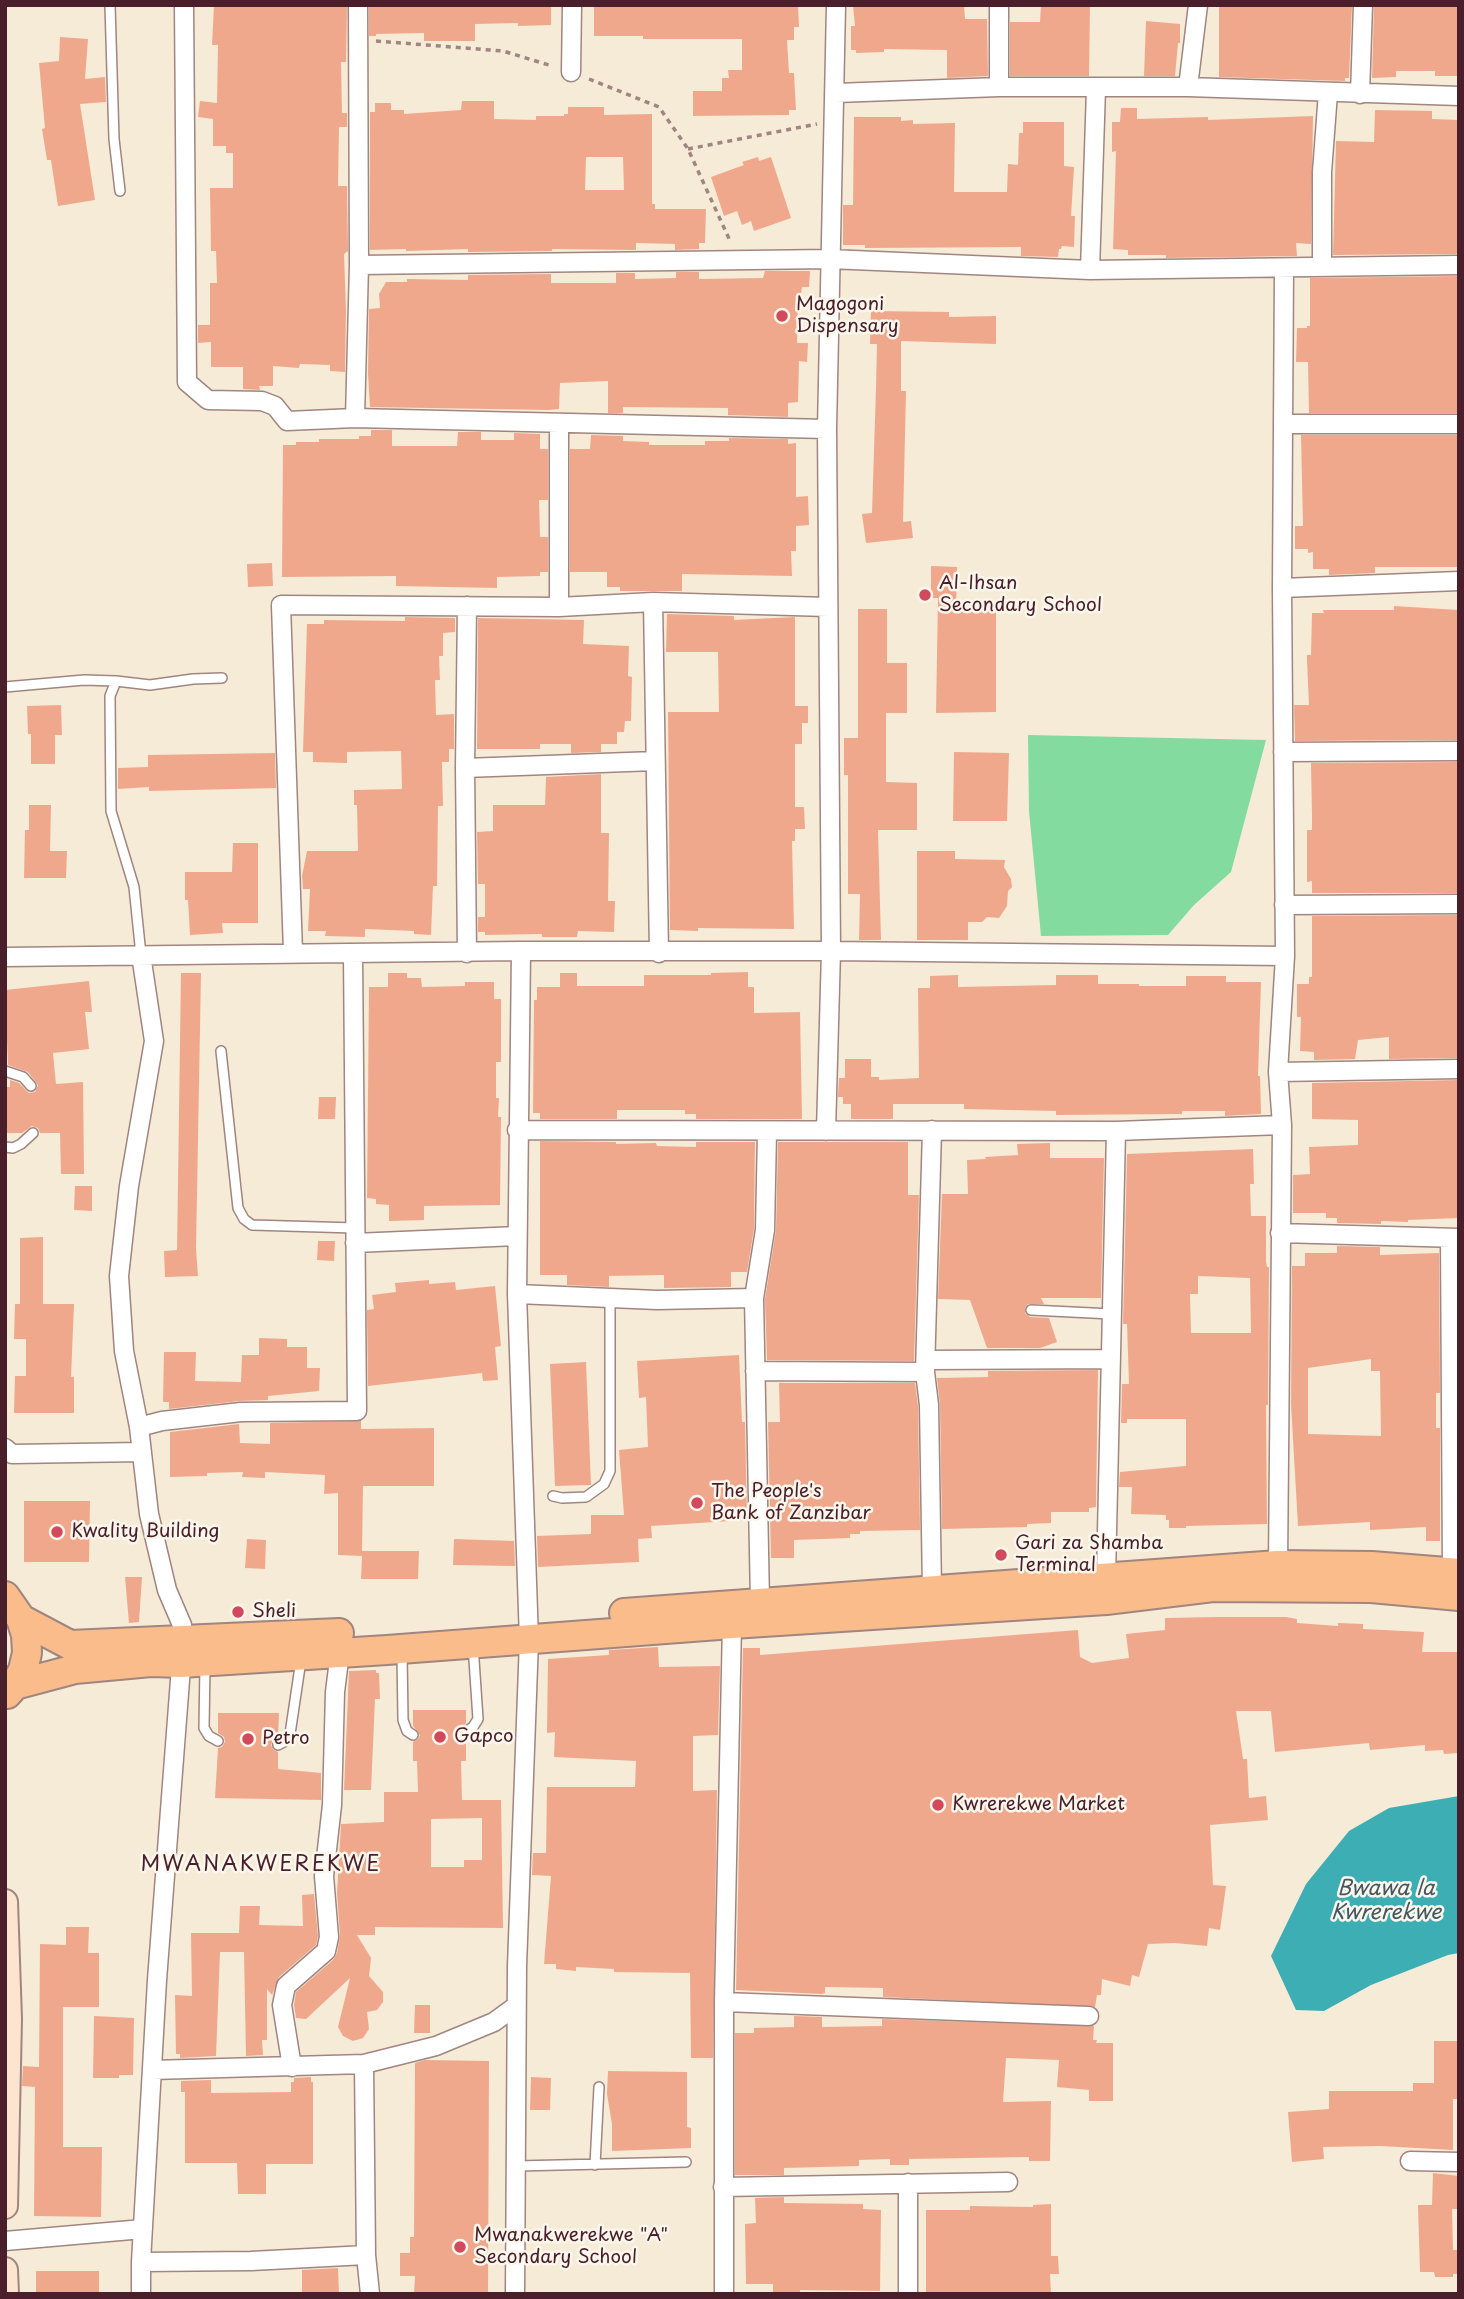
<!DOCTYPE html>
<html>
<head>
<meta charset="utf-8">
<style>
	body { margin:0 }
	#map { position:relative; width:1464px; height:2299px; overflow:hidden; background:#f6ebd6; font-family:"Playpen Sans",sans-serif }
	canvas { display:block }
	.frame { position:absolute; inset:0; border:7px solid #4a1f2b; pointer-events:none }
</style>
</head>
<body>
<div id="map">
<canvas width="1464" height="2299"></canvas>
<div class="frame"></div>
</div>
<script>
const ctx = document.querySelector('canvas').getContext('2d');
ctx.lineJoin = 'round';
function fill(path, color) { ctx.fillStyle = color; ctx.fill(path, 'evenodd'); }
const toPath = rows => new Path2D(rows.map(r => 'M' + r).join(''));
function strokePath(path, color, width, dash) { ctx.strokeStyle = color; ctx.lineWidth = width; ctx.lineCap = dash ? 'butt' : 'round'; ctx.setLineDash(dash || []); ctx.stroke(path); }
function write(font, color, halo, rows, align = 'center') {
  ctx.font = font + ' "Playpen Sans",sans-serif'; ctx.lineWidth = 5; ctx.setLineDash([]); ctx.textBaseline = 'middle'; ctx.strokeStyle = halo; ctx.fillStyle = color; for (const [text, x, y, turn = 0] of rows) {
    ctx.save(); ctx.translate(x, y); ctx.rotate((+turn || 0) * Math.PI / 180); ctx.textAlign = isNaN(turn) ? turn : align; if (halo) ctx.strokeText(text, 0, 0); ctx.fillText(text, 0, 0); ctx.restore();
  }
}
fill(toPath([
	[1028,735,1266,740,1231,872,1194,905,1168,935,1041,936,1029,811]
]), '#83dba0');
fill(toPath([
	[1459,1796,1459,1953,1448,1955,1371,1985,1324,2011,1296,2010,1271,1956,1306,1884,1349,1831,1389,1808]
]), '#3daeb4');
fill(toPath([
	[214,5,347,5,346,62,341,62,342,113,347,113,347,127,339,127,338,186,347,186,348,251,344,254,346,310,345,372,330,371,330,365,300,364,299,368,273,366,273,386,259,386,260,390,243,389,243,367,211,367,211,342,198,343,198,325,210,325,210,283,217,283,216,251,211,251,210,188,233,188,233,153,226,153,226,146,213,146,213,119,198,117,200,101,217,103,218,45,212,45],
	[369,5,551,5,551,25,518,26,518,23,475,24,475,41,424,41,424,33,376,34,376,36,369,36],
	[594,5,798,5,799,27,794,27,794,40,787,40,789,73,794,73,796,110,789,110,789,115,693,116,693,91,722,91,722,78,729,78,728,70,742,70,742,39,643,39,643,36,594,36],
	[853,5,964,5,965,19,987,19,988,76,947,78,947,50,884,49,884,52,856,53,856,50,851,50,851,26,855,26],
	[1041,5,1090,5,1089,76,1010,76,1010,22,1040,22],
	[1219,5,1352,5,1349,78,1345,78,1345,81,1219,77],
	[1374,5,1459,5,1457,76,1435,76,1435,71,1396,71,1396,77,1372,78],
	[1146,21,1180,24,1180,43,1178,43,1175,76,1144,76],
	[60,37,88,39,85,79,105,77,106,102,80,104,95,200,58,206,51,160,47,160,42,129,45,128,39,63,59,61],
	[462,101,494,101,494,119,536,120,536,116,564,116,564,114,568,114,568,107,604,107,604,115,652,114,652,204,655,204,655,209,706,209,705,243,699,243,699,249,675,250,675,244,636,243,636,250,552,249,552,251,468,252,468,249,406,251,406,249,370,250,370,112,375,112,375,103,391,103,391,110,404,110,404,114,461,110],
	[586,157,623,157,624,190,585,190],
	[1121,108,1137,108,1137,119,1208,117,1208,120,1313,116,1311,244,1296,243,1297,256,1166,258,1166,255,1128,255,1128,250,1113,249,1116,151,1112,152,1112,122,1120,122],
	[1375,110,1432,111,1432,119,1459,120,1459,252,1456,254,1333,255,1336,141,1374,142],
	[854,117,901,117,901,121,913,120,913,124,955,123,954,192,1007,192,1008,164,1018,165,1019,133,1023,133,1023,122,1064,122,1064,166,1074,167,1071,216,1075,216,1074,247,1062,246,1061,249,1059,249,1058,257,1021,256,1021,247,865,248,865,245,843,245,843,205,853,205],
	[758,157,759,161,771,157,791,218,754,231,751,221,742,225,737,211,724,216,711,177,744,165,742,162],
	[765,271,810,271,809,287,802,287,801,295,798,295,797,343,808,343,807,362,799,361,798,402,788,403,788,417,728,415,728,408,623,407,623,413,608,413,608,381,560,383,559,409,549,410,370,407,368,373,369,309,380,308,379,294,386,282,407,282,407,279,468,280,468,275,551,274,551,283,616,283,616,273,635,273,635,279,676,278,676,272,699,272,699,279,763,278],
	[1458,276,1459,413,1309,413,1308,362,1296,362,1297,328,1307,328,1307,326,1310,326,1310,278],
	[871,311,949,312,949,317,996,316,996,344,901,341,901,391,906,391,903,522,911,521,913,538,866,543,862,514,872,513,876,388,877,344,870,344],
	[371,430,392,430,392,446,457,446,458,432,481,432,481,440,514,440,514,433,540,434,540,449,548,449,548,500,539,500,540,537,548,537,548,572,540,572,540,576,497,577,497,588,396,586,396,576,282,577,283,445,296,445,296,442,319,442,319,439,359,439,359,436,371,436],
	[591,435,623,436,623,441,649,442,649,445,705,445,705,441,729,441,729,438,788,439,788,444,796,443,796,497,808,496,809,525,796,526,796,551,791,551,792,576,682,574,682,591,620,591,620,587,607,587,607,572,570,572,570,449,590,449],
	[1301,435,1459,435,1459,567,1375,567,1375,573,1329,575,1329,569,1313,569,1313,552,1308,553,1308,549,1295,549,1295,526,1303,526],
	[272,563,273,586,248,587,247,564],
	[931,566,957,567,956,611,996,611,996,712,936,713,938,598,931,598],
	[1394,606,1459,610,1459,740,1295,741,1294,705,1309,705,1307,660,1307,655,1311,655,1312,613,1324,613,1323,610,1394,610],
	[858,609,887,609,887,663,907,663,907,713,886,713,886,782,917,783,917,830,878,830,881,940,859,940,860,894,848,894,848,775,844,775,844,738,858,738],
	[667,614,734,616,734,620,795,617,795,706,808,706,808,723,802,723,802,744,795,744,795,807,804,807,805,829,795,829,795,841,792,841,794,929,698,928,698,931,670,930,668,712,719,712,718,652,666,652],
	[405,617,455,618,455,632,443,633,443,656,439,656,440,680,435,680,436,715,454,714,454,749,449,749,449,762,442,762,443,806,438,806,437,886,433,886,431,935,414,934,414,931,365,929,365,937,325,936,326,931,308,931,310,889,303,889,302,876,307,851,358,851,357,805,354,805,354,790,402,789,401,751,347,752,347,763,313,762,313,752,303,752,307,624,324,624,324,620,405,621],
	[478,618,584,620,583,644,629,646,628,676,632,677,631,721,625,721,624,732,617,732,617,744,601,744,601,752,571,753,571,744,540,744,540,749,477,749],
	[61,705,62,735,55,735,55,764,31,764,31,734,28,734,27,706],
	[954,752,1009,753,1007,821,953,821],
	[275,753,276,788,149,791,149,787,118,789,118,768,148,767,148,755],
	[1459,762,1459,893,1312,893,1312,881,1307,882,1307,830,1312,830,1312,815,1311,763],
	[601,774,601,833,609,833,608,901,615,901,614,932,578,931,577,937,542,937,542,934,485,935,485,932,478,932,478,917,485,917,485,884,478,884,477,832,493,831,493,805,545,805,546,777],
	[29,805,51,805,50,851,67,851,66,878,24,878,25,830,29,830],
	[233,843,258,843,258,923,222,923,223,933,190,935,188,900,185,900,185,872,232,872],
	[917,851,955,851,955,859,1005,860,1004,867,1011,879,1012,887,1008,891,1007,906,999,918,987,917,982,922,968,922,968,940,917,940],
	[1459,915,1459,1058,1389,1059,1389,1037,1358,1040,1355,1059,1314,1060,1314,1052,1300,1051,1301,1017,1297,1017,1297,984,1309,984,1309,977,1312,977,1312,916],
	[748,972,748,987,754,987,754,1013,800,1012,802,1119,696,1119,696,1114,685,1114,685,1110,617,1110,617,1119,540,1119,540,1113,533,1113,534,1000,537,1000,537,987,560,987,560,973,577,973,577,986,644,986,644,975,711,975,711,973],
	[181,973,201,973,196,1249,198,1276,165,1277,164,1251,177,1250],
	[388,973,407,973,407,978,421,978,422,987,465,986,465,982,494,982,494,999,501,999,501,1062,496,1062,496,1098,499,1098,498,1117,501,1117,500,1205,424,1206,424,1220,389,1221,389,1205,376,1204,376,1199,367,1198,369,987,388,987],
	[958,975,958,987,1056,985,1056,975,1098,975,1098,984,1139,984,1139,986,1186,986,1186,976,1226,976,1226,982,1261,982,1258,1076,1260,1076,1261,1114,1225,1116,1225,1111,1182,1111,1182,1114,1056,1115,1056,1111,964,1109,964,1104,893,1104,893,1119,851,1119,851,1104,843,1104,843,1097,838,1097,839,1078,845,1078,845,1059,871,1059,871,1077,879,1077,879,1080,919,1078,918,988,930,988,930,976],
	[89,981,92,1012,85,1012,89,1049,53,1053,56,1084,83,1082,84,1174,61,1174,60,1133,40,1133,38,1128,32,1126,22,1133,6,1133,6,1087,10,1087,10,1080,19,1083,29,1093,35,1092,38,1085,28,1072,8,1065,5,990],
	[1459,1080,1459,1218,1408,1220,1408,1222,1381,1221,1381,1224,1337,1223,1337,1218,1326,1218,1326,1213,1293,1213,1293,1175,1310,1174,1309,1147,1358,1145,1358,1120,1312,1119,1312,1083],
	[319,1097,336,1097,335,1119,318,1119],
	[540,1141,616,1142,616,1144,656,1143,657,1146,696,1147,696,1142,755,1142,754,1229,747,1272,731,1272,731,1287,664,1288,664,1275,609,1276,609,1287,567,1285,567,1275,540,1275],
	[778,1142,908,1142,908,1195,919,1195,914,1361,767,1360,765,1299,776,1230],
	[1050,1143,1050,1158,1104,1158,1101,1298,1041,1298,1044,1304,1028,1304,1025,1307,1025,1313,1030,1317,1049,1318,1057,1342,1040,1348,987,1348,970,1300,938,1299,942,1194,968,1194,967,1160,986,1159,985,1157,1018,1155,1017,1144],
	[1253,1149,1254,1184,1250,1184,1251,1216,1266,1216,1266,1262,1267,1267,1269,1267,1268,1405,1266,1405,1267,1524,1186,1526,1186,1528,1169,1528,1169,1520,1166,1520,1166,1515,1131,1514,1132,1487,1119,1487,1120,1472,1186,1466,1186,1419,1127,1419,1127,1423,1121,1423,1122,1384,1129,1384,1127,1324,1123,1324,1127,1154],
	[1198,1276,1250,1278,1251,1333,1191,1333,1190,1294,1198,1294],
	[75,1186,92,1186,92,1211,74,1210],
	[43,1237,43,1304,74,1304,71,1377,74,1377,74,1413,14,1413,15,1376,26,1376,26,1339,14,1339,15,1304,20,1304,20,1238],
	[318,1241,335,1241,334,1261,317,1260],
	[1337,1246,1380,1247,1380,1255,1439,1253,1440,1393,1436,1393,1436,1428,1440,1428,1440,1541,1426,1541,1426,1527,1370,1530,1370,1522,1298,1526,1291,1404,1292,1266,1305,1266,1305,1253,1337,1253],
	[1371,1359,1371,1371,1380,1371,1381,1436,1308,1434,1308,1368],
	[429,1280,429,1284,455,1282,456,1290,495,1286,501,1346,495,1347,498,1380,483,1381,482,1373,368,1386,367,1310,374,1309,372,1295,396,1292,395,1283],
	[259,1338,287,1339,287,1347,307,1347,307,1368,320,1368,319,1391,268,1396,268,1400,240,1401,169,1409,169,1402,163,1402,164,1352,196,1352,195,1381,241,1382,242,1355,259,1355],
	[739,1355,742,1422,745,1422,747,1520,651,1526,652,1538,638,1539,639,1562,538,1567,537,1536,591,1534,591,1515,624,1515,619,1450,648,1447,646,1397,639,1398,637,1361],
	[586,1362,591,1485,555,1486,550,1364],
	[1098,1370,1096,1507,1089,1508,1089,1512,1051,1512,1051,1523,1027,1524,1027,1527,942,1529,940,1405,937,1378,988,1377,988,1371],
	[779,1383,915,1383,918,1406,920,1530,860,1531,860,1534,850,1534,850,1538,794,1540,794,1558,771,1558,768,1422,780,1422],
	[361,1421,361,1429,434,1428,434,1486,363,1486,362,1551,419,1551,418,1579,361,1579,362,1556,338,1555,338,1493,324,1494,325,1475,265,1472,265,1478,242,1477,243,1472,207,1473,207,1476,170,1477,170,1432,239,1424,240,1443,270,1444,270,1423],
	[24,1501,90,1501,89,1562,24,1562],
	[247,1539,266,1540,265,1569,245,1568],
	[454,1539,514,1541,515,1566,453,1565],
	[125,1577,142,1577,139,1622,129,1623],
	[1218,1617,1286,1617,1297,1619,1297,1623,1338,1626,1338,1623,1363,1624,1363,1629,1424,1632,1422,1652,1459,1652,1459,1753,1444,1754,1443,1750,1425,1751,1425,1745,1370,1750,1369,1743,1275,1752,1271,1711,1236,1711,1243,1759,1247,1759,1249,1798,1266,1796,1268,1820,1210,1825,1213,1885,1226,1886,1220,1930,1209,1928,1207,1946,1175,1943,1148,1944,1139,1977,1132,1975,1130,1986,1102,1979,1101,1995,1097,1995,1095,2007,883,1997,883,1988,825,1987,825,1993,822,1994,736,1990,743,1648,760,1648,760,1655,1078,1630,1080,1657,1092,1663,1129,1658,1126,1634,1165,1630,1165,1618],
	[658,1647,659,1667,720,1666,718,1735,693,1736,693,1791,717,1790,713,2058,691,2058,690,1973,614,1972,614,1969,576,1967,576,1971,556,1969,556,1964,544,1964,551,1876,532,1875,533,1853,546,1853,547,1787,635,1787,636,1761,554,1757,555,1732,547,1733,548,1659,609,1655,609,1650],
	[376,1670,376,1673,379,1673,380,1699,375,1699,371,1790,344,1790,349,1671],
	[413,1710,466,1710,466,1723,459,1732,461,1737,466,1739,466,1761,461,1761,462,1800,501,1800,503,1928,375,1927,375,1935,357,1935,371,1958,369,1976,383,1992,383,2002,377,2010,367,2012,369,2029,363,2038,353,2041,343,2036,338,2027,350,1978,306,2019,296,2018,294,2005,296,1992,333,1960,337,1953,340,1936,337,1893,341,1824,384,1822,384,1792,418,1792,417,1761,413,1761,413,1742,418,1739,420,1735,413,1726],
	[482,1818,482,1860,464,1860,464,1867,431,1867,431,1819],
	[218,1713,279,1713,278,1737,273,1741,271,1745,274,1750,278,1752,278,1769,321,1773,321,1800,215,1798,218,1748,222,1747,225,1742,224,1737,218,1733],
	[314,1894,318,1936,316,1945,279,1977,272,1995,267,1989,267,2040,262,2040,263,2055,246,2056,244,1952,220,1952,216,2056,180,2058,180,2054,176,2054,175,1995,192,1996,191,1933,239,1933,240,1906,260,1906,259,1925,303,1926,302,1895],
	[66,1927,89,1927,88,1953,99,1953,99,2007,63,2007,63,2147,102,2147,101,2217,34,2216,35,2087,22,2086,23,2066,39,2067,40,1944,66,1945],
	[415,2005,430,2005,430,2033,414,2033],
	[94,2016,134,2018,133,2075,119,2075,119,2078,93,2078],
	[794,2016,822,2017,822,2027,882,2026,882,2019,1094,2026,1093,2040,1097,2040,1096,2043,1113,2043,1113,2101,1089,2101,1089,2090,1057,2087,1059,2060,1006,2058,1003,2102,1051,2101,1050,2161,1029,2161,1029,2157,909,2159,909,2165,890,2165,890,2159,859,2160,859,2166,784,2168,784,2175,735,2175,735,2033,754,2033,754,2028,794,2027],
	[1434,2041,1459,2041,1459,2099,1453,2099,1453,2150,1380,2146,1323,2147,1324,2159,1292,2162,1288,2112,1329,2109,1329,2091,1413,2091,1413,2083,1434,2083],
	[425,2060,489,2061,488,2294,414,2294,415,2276,400,2276,400,2253,410,2253,410,2237,414,2237,415,2063],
	[608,2071,687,2072,687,2127,691,2128,691,2148,612,2151,612,2124,607,2094],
	[311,2077,311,2082,313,2082,313,2164,266,2164,266,2194,238,2194,237,2163,185,2163,185,2092,181,2092,181,2081,211,2080,211,2093,291,2092,291,2082,294,2082,294,2078],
	[531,2077,551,2078,550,2110,530,2110],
	[1433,2173,1459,2176,1459,2209,1452,2209,1453,2250,1459,2250,1459,2274,1453,2274,1453,2277,1435,2277,1434,2272,1420,2272,1418,2205,1432,2205],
	[784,2197,784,2203,863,2204,863,2209,881,2210,880,2291,800,2290,800,2294,773,2294,773,2284,746,2284,745,2224,756,2223,755,2198],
	[1051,2204,1051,2256,1058,2256,1059,2274,1050,2274,1051,2294,926,2294,926,2210,970,2210,970,2206,1033,2207,1033,2205],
	[338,2268,339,2294,302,2294,302,2270],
	[36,2271,99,2271,99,2294,36,2294]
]), '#f0a88d');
const service = toPath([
	[110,5,114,139,120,191],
	[5,687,84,680,116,681],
	[141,955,134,887,111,811,110,696,116,681,150,685,193,679,222,678],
	[221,1051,238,1208,244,1219,252,1225,355,1228],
	[5,1071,23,1077,31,1086],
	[5,1147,13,1148,21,1144,33,1133],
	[1031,1310,1112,1314],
	[553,1496,562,1498,586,1497,604,1484,610,1471,610,1298],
	[402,1653,403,1720,407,1731,413,1735],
	[205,1665,204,1728,209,1736,218,1741],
	[466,1732,473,1727,478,1719,473,1645],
	[278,1745,284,1742,290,1734,301,1660],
	[595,2165,599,2087],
	[517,2166,686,2162]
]);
const minor = toPath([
	[184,5,187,382,208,400,262,401,275,406,287,421,355,418,827,429],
	[999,5,999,87],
	[571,72,572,5],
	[1188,87,1198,5],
	[836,93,999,87,1188,87,1459,96],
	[1360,94,1363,5],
	[359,265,829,259,1090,270,1459,265],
	[1322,267,1322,172,1328,93],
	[1090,270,1096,89],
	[355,418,359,265,358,5],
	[1283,424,1459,424],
	[1282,588,1459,581],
	[653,602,659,953],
	[559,607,559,423],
	[1283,752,1459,751],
	[465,768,655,761],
	[1284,905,1459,904],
	[293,952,281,605,559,607,653,602,828,607],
	[467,953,465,768,467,606],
	[141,955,154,1041,129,1186,119,1276,124,1351,139,1427,162,1421,241,1412,357,1411,353,954],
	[5,957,521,951,831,951,1285,956],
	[1278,1072,1459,1069],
	[517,1130,1116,1131,1282,1125],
	[932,1130,925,1372,929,1405,932,1590],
	[826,1131,831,951,827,429,836,5],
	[1280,1233,1459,1238],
	[1450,1238,1452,1572],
	[355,1243,517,1236],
	[517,1294,657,1300,754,1298],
	[927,1360,1111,1359],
	[755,1371,925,1372],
	[139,1427,149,1514,167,1590,182,1625,183,1641,157,1980,141,2262,141,2294],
	[5,1448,12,1454,142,1452],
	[1278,1565,1282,1125,1278,1072,1285,956,1282,588,1284,268],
	[1106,1577,1116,1131],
	[760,1602,754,1298,765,1230,767,1132],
	[724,2002,1089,2016],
	[364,2064,436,2046,494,2022,516,2006],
	[292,2067,282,2005,286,1986,326,1951,329,1937,324,1876,332,1805,335,1692,341,1644],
	[152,2070,364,2064,366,2255,370,2294],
	[1410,2161,1459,2162],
	[908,2183,908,2294],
	[723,2187,1008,2182],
	[5,2241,143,2229],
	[141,2262,251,2261,366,2255],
	[515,2294,517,1966,529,1640,517,1294,521,951],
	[724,2294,724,2002,732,1624]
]);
const secondary = toPath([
	[5,1902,9,2019,5,2206],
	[5,2270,6,2294]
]);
const primary = toPath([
	[5,1596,21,1619,26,1635,27,1653,23,1670,15,1685,7,1694],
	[624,1613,1278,1565,1372,1566,1459,1573],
	[21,1619,70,1645,339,1633],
	[15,1685,75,1669,151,1662,181,1663,387,1650,732,1624,1106,1600,1213,1587,1371,1588,1459,1596]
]);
strokePath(service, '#a08580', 12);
strokePath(minor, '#a08580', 21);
strokePath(secondary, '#a08580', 28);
strokePath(primary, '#a08580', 32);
strokePath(toPath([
	[376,41,503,51,552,66],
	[589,79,659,107,688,149,731,243],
	[688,149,817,124]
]), '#a08580', 3.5, [5, 5]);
strokePath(service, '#fff', 9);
strokePath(minor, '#fff', 18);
strokePath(secondary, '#fde4d0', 24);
strokePath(primary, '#f9bc8a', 28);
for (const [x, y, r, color] of [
	[782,316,7,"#d1495b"],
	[925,595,7,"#d1495b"],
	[697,1503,7,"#d1495b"],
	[57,1532,7,"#d1495b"],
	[1001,1555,7,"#d1495b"],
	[238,1612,7,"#d1495b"],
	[440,1737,7,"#d1495b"],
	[248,1739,7,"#d1495b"],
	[938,1805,7,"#d1495b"],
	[460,2247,7,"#d1495b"]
]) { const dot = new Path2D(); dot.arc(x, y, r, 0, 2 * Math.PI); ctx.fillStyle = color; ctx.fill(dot); strokePath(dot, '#fbf7ec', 2.5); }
write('19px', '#4a1f2b', '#fbf7ec', [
	["Magogoni",796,305],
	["Dispensary",796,327],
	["Al-Ihsan",939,584],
	["Secondary School",939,606],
	["The People's",711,1492],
	["Bank of Zanzibar",711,1514],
	["Kwality Building",71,1532],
	["Gari za Shamba",1015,1544],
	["Terminal",1015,1566],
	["Sheli",252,1612],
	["Gapco",454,1737],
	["Petro",262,1739],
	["Kwrerekwe Market",952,1805],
	["Mwanakwerekwe \"A\"",474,2236],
	["Secondary School",474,2258]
], 'left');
ctx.letterSpacing = '2px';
write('21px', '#4a1f2b', '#fbf7ec', [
	["MWANAKWEREKWE",261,1865]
]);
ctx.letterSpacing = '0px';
write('italic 21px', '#455862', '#fbf7ec', [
	["Bwawa la",1386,1889],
	["Kwrerekwe",1386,1913]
]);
</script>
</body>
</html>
